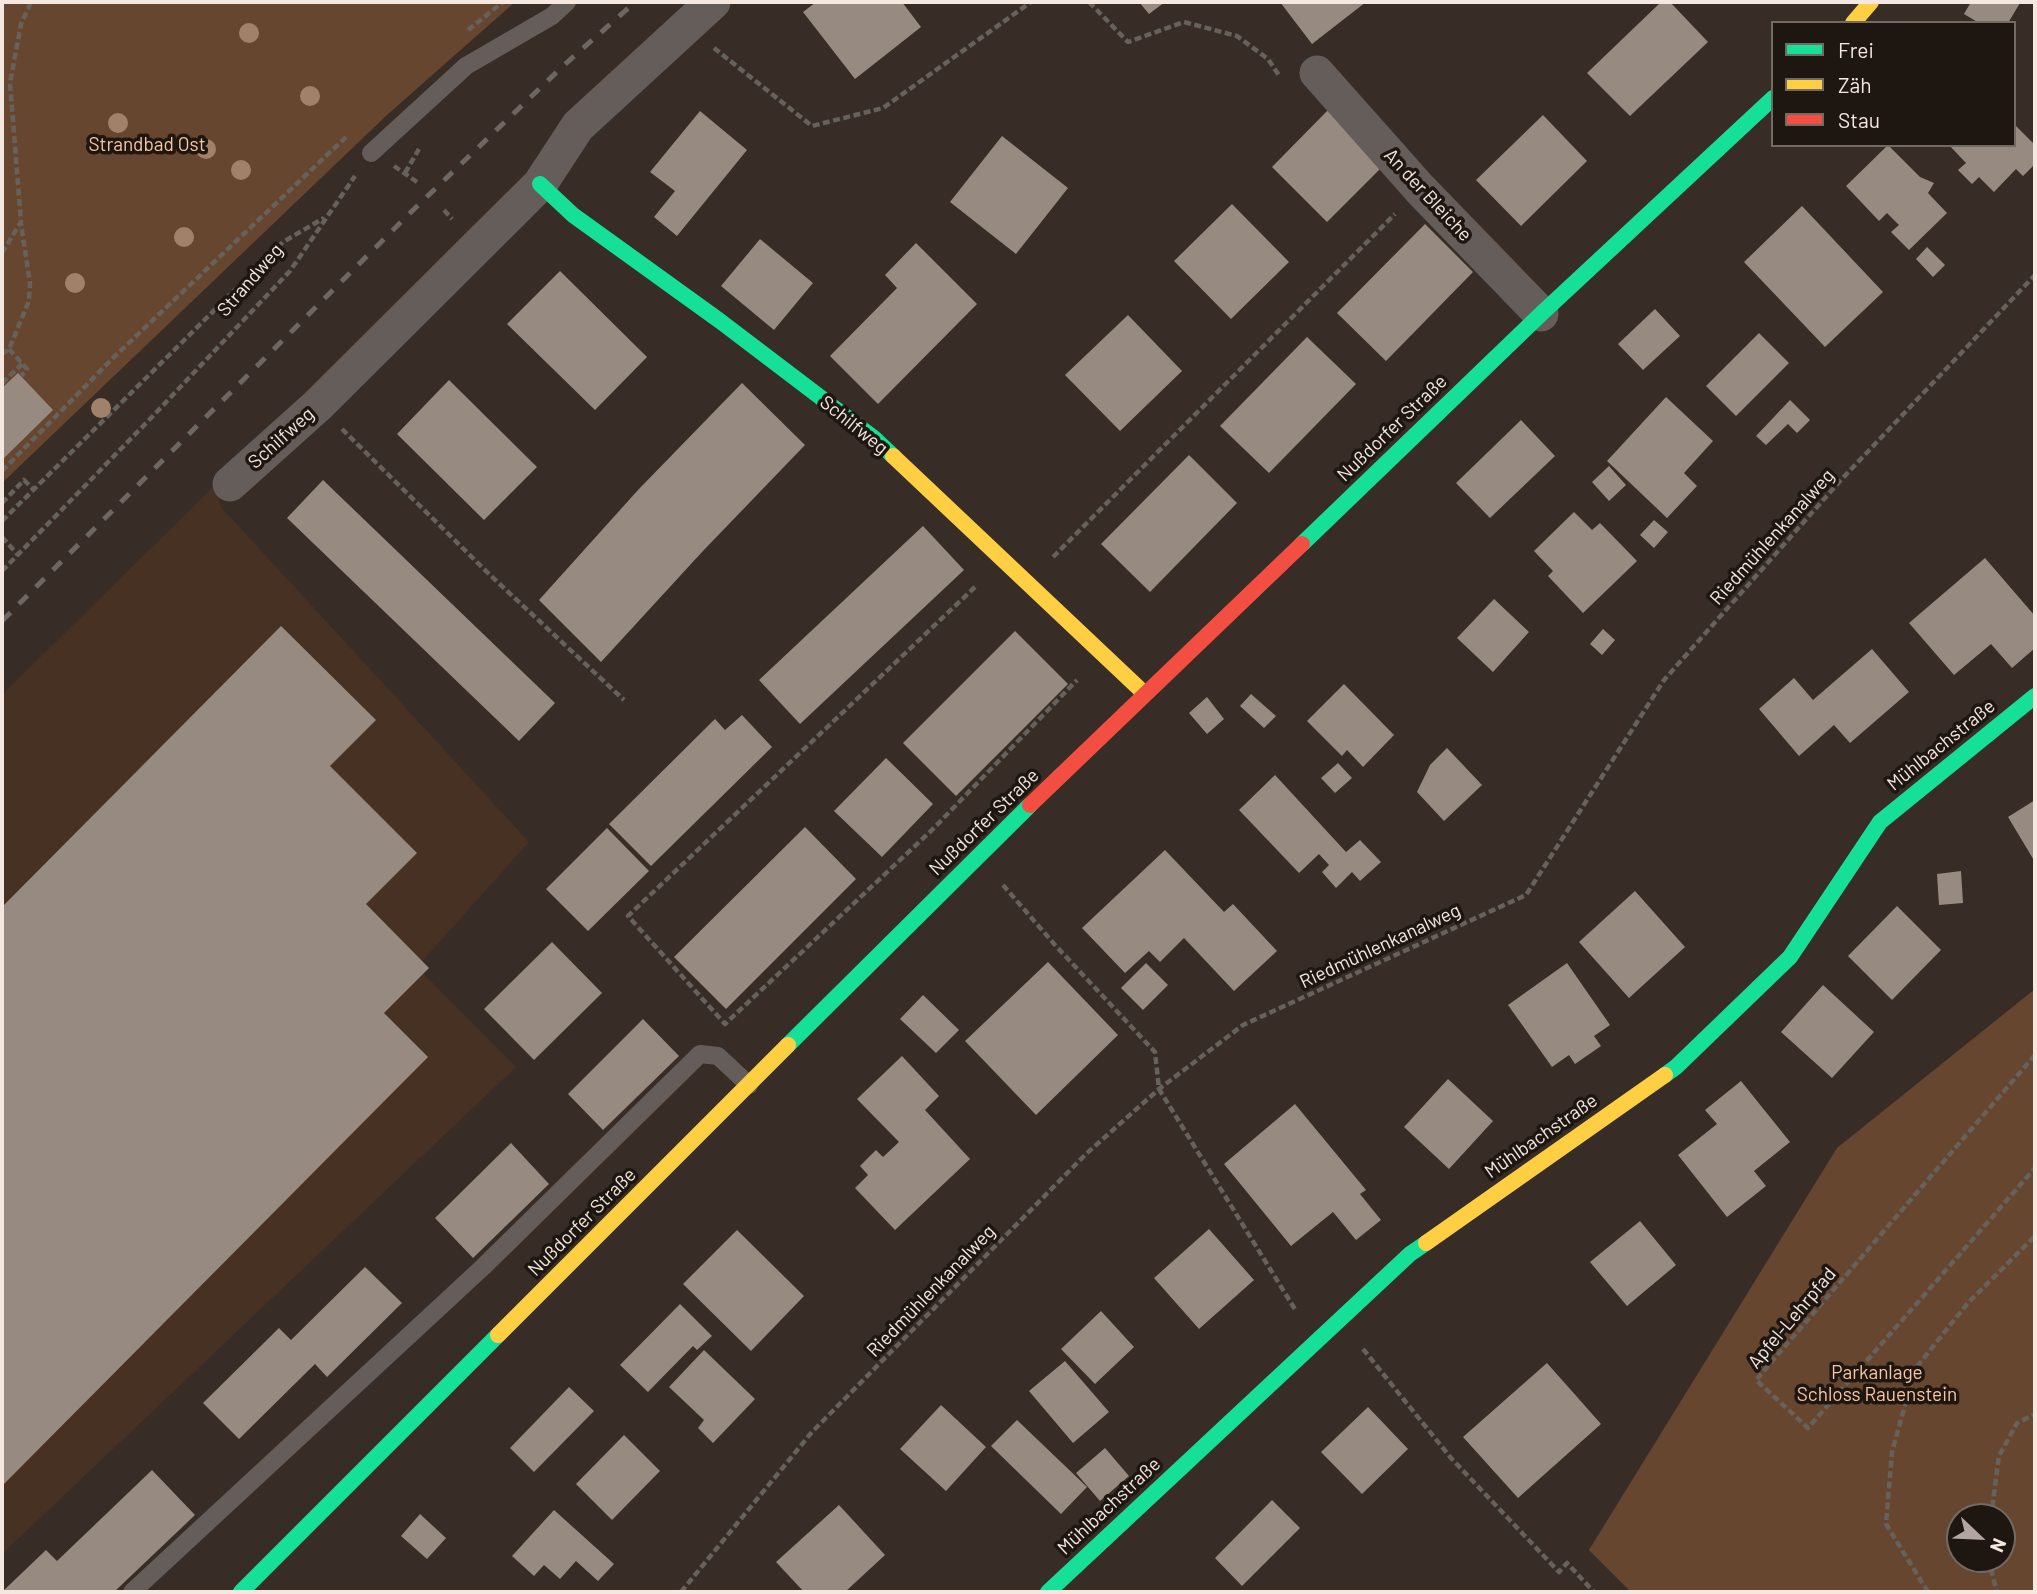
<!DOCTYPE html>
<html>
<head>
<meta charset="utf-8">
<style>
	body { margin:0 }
	#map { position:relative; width:2037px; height:1594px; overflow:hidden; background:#372d26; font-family:Barlow,sans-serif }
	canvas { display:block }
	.frame { position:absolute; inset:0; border:4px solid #f4e8e1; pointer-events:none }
	.legend { position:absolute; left:1771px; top:21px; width:245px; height:126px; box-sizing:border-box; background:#1e1611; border:2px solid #746a64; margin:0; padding:9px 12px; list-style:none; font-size:21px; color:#f4e8e1 }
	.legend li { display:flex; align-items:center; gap:14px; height:35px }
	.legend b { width:35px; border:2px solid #746a64 }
	.north { position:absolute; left:1946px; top:1503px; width:70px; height:70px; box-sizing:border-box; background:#1e1611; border:2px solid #746a64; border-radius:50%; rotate:113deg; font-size:19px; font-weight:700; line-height:28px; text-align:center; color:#f4e8e1 }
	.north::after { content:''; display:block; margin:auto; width:24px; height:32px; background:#b2a7a0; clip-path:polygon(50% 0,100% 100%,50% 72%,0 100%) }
</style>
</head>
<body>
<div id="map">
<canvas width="2037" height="1594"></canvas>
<div class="frame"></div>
<ul class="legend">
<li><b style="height:9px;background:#16e098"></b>Frei</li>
<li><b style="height:9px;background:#ffcf43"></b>Zäh</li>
<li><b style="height:9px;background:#f24e42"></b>Stau</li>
</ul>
<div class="north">N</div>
</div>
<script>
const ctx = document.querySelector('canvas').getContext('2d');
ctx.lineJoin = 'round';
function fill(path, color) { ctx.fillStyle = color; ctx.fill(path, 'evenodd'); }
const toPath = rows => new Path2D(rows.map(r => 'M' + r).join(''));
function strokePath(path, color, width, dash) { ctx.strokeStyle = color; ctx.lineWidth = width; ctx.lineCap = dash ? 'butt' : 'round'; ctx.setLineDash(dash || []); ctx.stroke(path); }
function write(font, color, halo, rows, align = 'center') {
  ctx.font = font + ' Barlow,sans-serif'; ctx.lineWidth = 7; ctx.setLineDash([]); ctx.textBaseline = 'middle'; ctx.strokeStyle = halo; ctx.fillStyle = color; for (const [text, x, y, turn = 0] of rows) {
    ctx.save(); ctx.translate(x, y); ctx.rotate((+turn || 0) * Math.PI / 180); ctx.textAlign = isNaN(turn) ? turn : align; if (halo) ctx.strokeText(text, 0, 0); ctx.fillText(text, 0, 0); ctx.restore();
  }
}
fill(toPath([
	[215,485,221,507,529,842,417,967,516,1067,2,1554,2,695]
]), '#473123');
fill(toPath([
	[2,2,515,2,387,115,2,483],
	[2035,989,2035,1592,1631,1592,1589,1550,1837,1148],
	[1960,1517,2002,1517,2002,1559,1960,1559]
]), '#67462f');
fill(toPath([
	[816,2,902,2,921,27,855,79,803,12],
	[1139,2,1165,2,1149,14],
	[1280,2,1366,2,1312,44],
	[1661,2,1670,2,1708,42,1630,116,1587,73],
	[1971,2,2017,2,2020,3,2008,23,1979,23,1964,14],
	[1329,109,1385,164,1327,222,1272,167],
	[700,111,747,150,677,236,654,217,675,191,650,172],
	[1543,115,1587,161,1521,226,1476,180],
	[2014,124,2035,145,2035,164,2023,176,2016,169,1994,192,1979,177,1972,184,1958,170,1966,163,1949,145,2014,145],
	[1002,136,1068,188,1016,254,950,202],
	[1888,145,1920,177,1934,183,1928,193,1947,213,1909,250,1891,232,1899,225,1887,213,1879,221,1846,186],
	[1232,204,1289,262,1231,319,1174,261],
	[1802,206,1883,292,1825,347,1744,262],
	[1425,224,1473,272,1386,361,1337,313],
	[760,239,813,283,774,330,721,286],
	[916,243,977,304,878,404,830,356,897,288,885,275],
	[1927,247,1945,265,1933,277,1916,259],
	[560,271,647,357,595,410,507,324],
	[1655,309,1680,336,1643,370,1618,344],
	[1128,315,1182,371,1120,431,1065,375],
	[1759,333,1789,363,1736,416,1706,386],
	[1307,337,1356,384,1269,473,1220,426],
	[18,373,53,410,2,460,2,388],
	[449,380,537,467,484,520,397,434],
	[742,383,805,445,702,552,601,662,539,600,638,490],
	[1666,397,1713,441,1684,473,1697,486,1667,518,1607,461],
	[1790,400,1810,420,1797,433,1788,424,1766,445,1756,436],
	[1521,420,1555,456,1490,518,1456,483],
	[1189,455,1237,503,1150,592,1101,544],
	[1609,466,1626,485,1609,501,1592,482],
	[323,480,555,703,519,741,287,518],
	[1574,512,1592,530,1600,523,1637,561,1583,613,1548,576,1553,571,1534,551],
	[1654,520,1668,532,1654,548,1640,535],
	[923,526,964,570,800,724,759,680],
	[1985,558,2035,616,2035,648,2012,668,1991,644,1954,675,1909,623],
	[1494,599,1529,632,1493,672,1457,638],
	[281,626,376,720,330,766,417,853,366,904,429,968,384,1013,428,1057,2,1486,2,907],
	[1603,629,1615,640,1602,655,1590,644],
	[1015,631,1068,684,956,796,903,743],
	[1872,649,1909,692,1850,743,1834,725,1799,756,1759,709,1794,678,1813,700],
	[1344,684,1394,735,1363,767,1347,750,1342,756,1307,721],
	[1251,694,1276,716,1264,728,1240,706],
	[1207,697,1224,719,1207,734,1189,713],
	[742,715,772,747,651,866,609,824,715,719,725,730],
	[1447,748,1482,785,1444,821,1417,792,1430,765],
	[886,758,933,804,882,857,834,811],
	[1338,763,1352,778,1335,793,1321,778],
	[1275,775,1346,852,1360,840,1381,862,1360,881,1352,872,1336,888,1322,872,1329,865,1319,854,1299,873,1239,810],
	[2035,800,2035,862,2008,817],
	[805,827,856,879,726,1009,674,957],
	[607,828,649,871,588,931,546,889],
	[1165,850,1224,912,1233,904,1277,951,1234,991,1184,938,1160,962,1149,951,1125,973,1082,928],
	[1961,871,1963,903,1939,905,1937,874],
	[1635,891,1685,947,1629,998,1579,942],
	[1897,906,1941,950,1892,1000,1848,956],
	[552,942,602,993,534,1060,484,1009],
	[1048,962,1118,1035,1036,1115,965,1041],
	[1146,963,1168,985,1143,1010,1121,988],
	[1567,963,1610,1025,1594,1036,1601,1046,1575,1064,1569,1055,1552,1067,1508,1005],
	[1823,985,1874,1032,1832,1078,1781,1032],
	[923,995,959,1030,936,1053,900,1019],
	[643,1019,679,1056,603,1130,568,1094],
	[902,1056,939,1096,925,1110,970,1159,895,1230,855,1188,868,1175,860,1166,876,1150,883,1157,899,1142,857,1099],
	[1448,1079,1493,1121,1449,1169,1404,1127],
	[1741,1081,1790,1142,1754,1171,1766,1186,1727,1217,1678,1155,1717,1124,1705,1110],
	[1295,1104,1366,1190,1360,1194,1381,1220,1356,1240,1333,1212,1291,1246,1224,1164],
	[511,1143,549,1184,473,1258,435,1218],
	[1640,1221,1676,1265,1627,1306,1590,1262],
	[1209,1229,1254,1280,1199,1329,1154,1278],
	[737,1230,804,1296,751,1351,683,1284],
	[365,1267,402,1303,327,1377,315,1364,239,1439,203,1403,279,1328,291,1340],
	[680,1304,712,1336,697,1350,693,1346,648,1392,620,1365],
	[1101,1311,1134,1347,1095,1384,1061,1349],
	[704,1350,755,1399,713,1443,698,1428,704,1420,669,1387],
	[1065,1361,1109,1412,1073,1443,1029,1391],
	[1547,1363,1601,1424,1518,1498,1463,1437],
	[569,1387,594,1411,534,1472,510,1448],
	[941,1405,986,1447,946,1491,900,1449],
	[1368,1407,1408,1449,1362,1494,1321,1452],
	[1017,1420,1087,1487,1061,1514,991,1446],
	[624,1435,660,1471,612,1520,576,1484],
	[1105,1448,1129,1476,1100,1501,1076,1473],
	[152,1470,195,1515,114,1592,2,1592,46,1550,57,1561],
	[1272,1500,1300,1528,1242,1586,1215,1558],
	[839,1505,885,1555,845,1592,804,1592,776,1562],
	[554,1510,614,1564,598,1581,576,1561,560,1579,544,1565,534,1576,512,1556],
	[420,1514,446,1538,427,1559,401,1536]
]), '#978a81');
strokePath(toPath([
	[1089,2,1128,42,1184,22,1237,36,1268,59,1280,77],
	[468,30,503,2],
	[714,48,812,126,883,108,1031,2],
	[394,166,417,182],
	[405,173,419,149],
	[444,210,452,219],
	[2,253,21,222,10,83,21,24,31,2],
	[9,349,27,369,21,376],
	[2,354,9,349,29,301,30,283,21,224],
	[2,383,22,364],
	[342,429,490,575,624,700],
	[2,471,115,356,346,137],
	[2,503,24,480,33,489],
	[2,521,283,242,324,218],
	[2,537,18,555],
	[1053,557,1395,214],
	[2,571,151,418,290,271,355,176],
	[975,587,628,916,725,1024,932,830,1077,680],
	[1003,885,1055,945,1155,1052,1159,1089,1296,1311],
	[2035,1055,1756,1380,1808,1428,2035,1168],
	[1363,1349,1451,1458,1559,1572,1567,1563,1594,1592],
	[1991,1517,1999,1456,2017,1423,2035,1414],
	[1988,1559,1997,1592],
	[681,1592,812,1432,1086,1154,1159,1089,1243,1025,1526,895,1664,680,1840,481,2035,275],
	[1928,1592,1886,1524,1892,1452,1915,1369,1967,1304,2035,1236]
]), '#67615c', 4.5, [7, 3.5]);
strokePath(toPath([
	[371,153,466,66,552,16,567,2],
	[132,1592,483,1267,700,1054,718,1056,749,1085]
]), '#645d59', 18);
strokePath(toPath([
	[1317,73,1420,189,1541,314],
	[230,484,318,405,519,205,540,184,578,126,713,2]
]), '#645d59', 35);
strokePath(toPath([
	[540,184,573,215,720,321,874,438,893,456],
	[1302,544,1541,314,1773,98],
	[788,1045,1030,805],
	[1665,1075,1676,1067,1790,957,1880,822,2035,696],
	[241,1592,498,1335],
	[1048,1592,1410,1254,1426,1243]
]), '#16e098', 16);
strokePath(toPath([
	[1853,23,1871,2],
	[893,456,1145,694],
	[1426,1243,1665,1075],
	[498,1335,788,1045]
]), '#ffcf43', 16);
strokePath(toPath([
	[1030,805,1302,544]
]), '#f24e42', 16);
strokePath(toPath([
	[2,621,410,213,562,67,635,2]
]), '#6e6662', 5, [12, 12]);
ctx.fillStyle = '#a2816b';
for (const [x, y] of [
	[249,33],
	[310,96],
	[118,123],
	[206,149],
	[241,170],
	[184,237],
	[75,283],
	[101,408]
]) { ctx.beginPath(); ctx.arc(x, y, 10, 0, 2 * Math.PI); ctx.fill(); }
write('19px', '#f9c5a3', '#1e1611', [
	["Strandbad Ost",147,145],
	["Parkanlage",1877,1373],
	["Schloss Rauenstein",1877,1395]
]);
write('19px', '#f4e8e1', '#1e1611', [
	["An der Bleiche",1428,195,47],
	["Strandweg",250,280,-49],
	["Schilfweg",854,425,39],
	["Nußdorfer Straße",1392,428,-44],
	["Schilfweg",281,438,-42],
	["Riedmühlenkanalweg",1772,537,-48],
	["Mühlbachstraße",1941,745,-39],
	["Nußdorfer Straße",984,822,-44],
	["Riedmühlenkanalweg",1380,946,-25],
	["Mühlbachstraße",1541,1136,-35],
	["Nußdorfer Straße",582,1222,-45],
	["Riedmühlenkanalweg",931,1291,-46],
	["Apfel-Lehrpfad",1792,1318,-50],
	["Mühlbachstraße",1109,1506,-43]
]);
</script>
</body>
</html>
